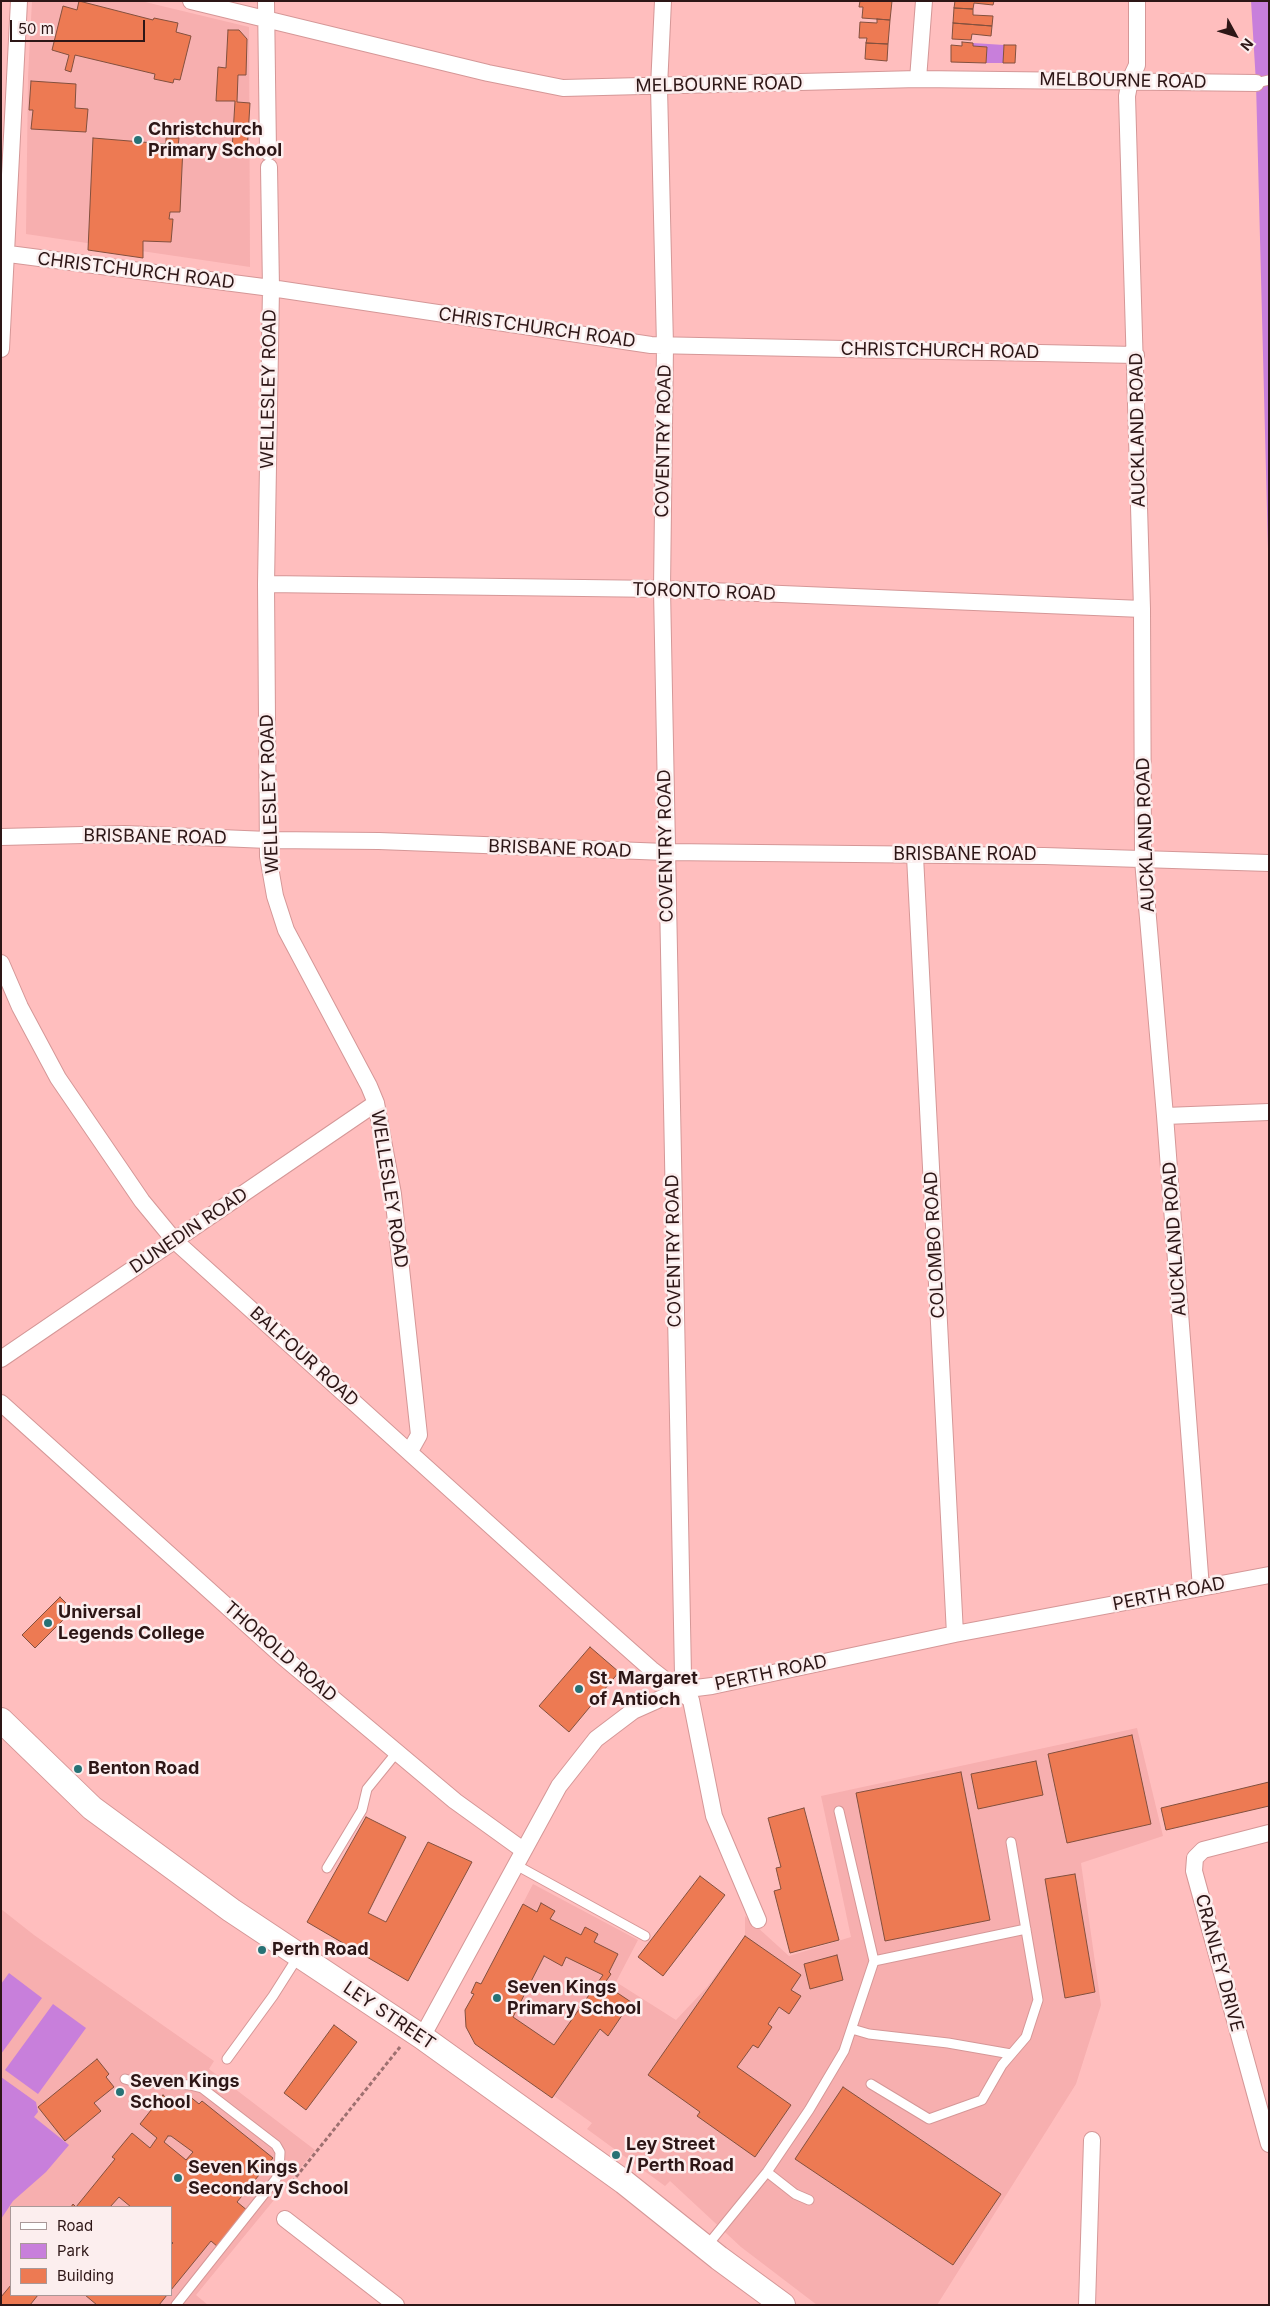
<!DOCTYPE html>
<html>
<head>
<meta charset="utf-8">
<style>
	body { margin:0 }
	#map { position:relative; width:1270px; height:2306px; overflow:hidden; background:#ffbebe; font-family:Inter,sans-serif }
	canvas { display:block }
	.frame { position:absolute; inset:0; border:2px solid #2d1616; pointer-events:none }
	.legend { position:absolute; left:10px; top:2206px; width:162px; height:90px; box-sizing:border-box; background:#fceeee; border:1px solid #a99898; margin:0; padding:6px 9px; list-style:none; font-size:15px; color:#2d1616 }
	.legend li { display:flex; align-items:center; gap:10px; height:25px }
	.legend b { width:25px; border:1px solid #a99898 }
	.north { position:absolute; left:1210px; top:10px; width:50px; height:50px; -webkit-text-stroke:4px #fceeee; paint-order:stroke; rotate:129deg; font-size:14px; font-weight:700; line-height:20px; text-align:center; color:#2d1616 }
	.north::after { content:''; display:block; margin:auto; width:18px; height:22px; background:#2d1616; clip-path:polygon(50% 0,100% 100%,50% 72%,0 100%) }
	.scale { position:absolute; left:10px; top:20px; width:135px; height:22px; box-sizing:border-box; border:2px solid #2d1616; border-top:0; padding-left:6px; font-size:15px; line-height:18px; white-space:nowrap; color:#2d1616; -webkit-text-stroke:4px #fceeee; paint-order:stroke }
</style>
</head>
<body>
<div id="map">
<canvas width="1270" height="2306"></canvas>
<div class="frame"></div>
<ul class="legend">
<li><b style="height:6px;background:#fff"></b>Road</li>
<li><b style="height:14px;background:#c87fdb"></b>Park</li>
<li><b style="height:14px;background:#ed7a53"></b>Building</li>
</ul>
<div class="north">N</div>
<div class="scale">50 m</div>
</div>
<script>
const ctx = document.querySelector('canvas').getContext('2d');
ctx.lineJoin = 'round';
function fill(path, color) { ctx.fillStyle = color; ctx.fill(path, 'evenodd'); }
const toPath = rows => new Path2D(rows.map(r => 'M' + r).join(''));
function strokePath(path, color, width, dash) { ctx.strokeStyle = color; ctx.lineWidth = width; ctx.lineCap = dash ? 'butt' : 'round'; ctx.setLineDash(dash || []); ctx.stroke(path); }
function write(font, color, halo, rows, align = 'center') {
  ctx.font = font + ' Inter,sans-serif'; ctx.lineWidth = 5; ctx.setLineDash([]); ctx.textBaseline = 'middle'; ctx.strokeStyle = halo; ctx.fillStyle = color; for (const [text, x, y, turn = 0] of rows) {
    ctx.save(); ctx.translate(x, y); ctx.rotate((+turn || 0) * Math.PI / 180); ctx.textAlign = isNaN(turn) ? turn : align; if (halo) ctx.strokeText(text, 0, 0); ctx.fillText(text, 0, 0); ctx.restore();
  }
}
fill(toPath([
	[32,1,141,1,249,27,250,267,26,234,28,77],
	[1137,1728,1163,1836,1081,1863,1101,2005,1076,2084,937,2305,817,2305,741,2247,670,2181,665,2186,587,2129,592,2123,554,2096,552,2098,475,2044,466,2027,465,2010,474,1994,471,1993,476,1982,481,1984,533,1884,638,1940,616,1982,676,2020,707,1987,745,1936,745,1916,789,1956,851,1937,821,1796],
	[1,1909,34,1935,214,2061,209,2069,315,2150,196,2295,208,2305,1,2305],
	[11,2207,171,2207,171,2295,11,2295]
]), '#f7afaf');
fill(toPath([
	[1251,1,1269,1,1269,588,1256,83],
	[973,43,1004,45,1003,63,986,63,987,47,973,46],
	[9,1973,42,1998,1,2054,1,1984],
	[53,2004,86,2028,38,2094,5,2070],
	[1,2077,36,2102,38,2112,34,2117,69,2145,46,2172,13,2201,1,2219]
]), '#c87fdb');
const building = toPath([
	[79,1,153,20,154,18,178,23,176,32,191,36,180,80,174,79,173,83,154,79,155,74,75,55,71,72,65,70,69,55,52,50,63,6,77,10,79,1],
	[860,1,892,1,890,20,862,18,863,7,859,7,860,1],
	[955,1,994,1,993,5,974,3,973,9,954,8,955,1],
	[954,8,973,9,973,15,993,16,992,26,953,23,954,8],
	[877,19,890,20,888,44,866,43,867,38,859,38,860,22,877,23,877,19],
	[953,23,992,26,991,36,972,34,971,40,952,39,953,23],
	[228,30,239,30,247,39,246,75,238,75,237,102,250,103,247,152,232,151,235,101,216,101,218,67,226,68,228,30],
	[962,42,973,43,973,46,987,47,986,63,951,62,951,45,962,46,962,42],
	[866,43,888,44,887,61,865,59,866,43],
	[1004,45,1016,45,1015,63,1003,63,1004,45],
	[31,81,76,84,75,108,88,109,86,132,31,129,33,110,29,110,31,81],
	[93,138,166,144,166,138,179,138,178,146,183,146,180,212,170,212,169,219,173,219,171,242,143,241,143,258,88,250,93,138],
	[60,1597,73,1610,35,1648,22,1635,60,1597],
	[590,1647,619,1672,569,1732,539,1706,590,1647],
	[1132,1735,1151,1824,1067,1843,1048,1754,1132,1735],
	[1036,1761,1043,1795,978,1809,971,1774,1036,1761],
	[961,1772,990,1920,885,1941,856,1793,961,1772],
	[1269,1782,1269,1806,1166,1830,1161,1808,1269,1782],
	[804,1808,839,1940,790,1953,774,1891,781,1889,776,1868,781,1867,768,1818,804,1808],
	[366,1817,406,1837,368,1913,386,1922,428,1842,472,1862,408,1981,307,1922,366,1817],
	[1075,1874,1095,1992,1065,1998,1045,1879,1075,1874],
	[700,1876,725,1895,663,1976,638,1957,700,1876],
	[541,1903,555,1911,550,1919,581,1935,585,1927,598,1934,594,1942,618,1954,609,1972,611,1974,604,1984,631,2002,608,2036,600,2029,552,2098,475,2044,466,2027,465,2010,474,1994,471,1993,476,1982,481,1984,523,1904,537,1912,541,1903],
	[544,1956,562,1966,566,1957,603,1975,554,2045,513,2017,544,1956],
	[745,1936,801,1975,791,1990,801,1996,789,2014,779,2007,768,2024,772,2027,758,2048,753,2045,737,2067,791,2105,755,2157,697,2116,700,2112,648,2075,745,1936],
	[837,1955,843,1980,810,1989,804,1964,837,1955],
	[334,2025,357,2042,306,2110,284,2093,334,2025],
	[97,2059,109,2074,106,2077,114,2087,94,2103,101,2111,65,2141,38,2107,97,2059],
	[843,2087,1001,2194,953,2265,795,2159,843,2087],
	[163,2095,178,2108,188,2095,199,2104,202,2101,273,2158,237,2202,248,2211,218,2247,211,2241,171,2290,171,2245,173,2243,171,2241,171,2207,131,2207,119,2197,110,2207,71,2207,73,2204,76,2207,115,2159,112,2157,132,2133,150,2148,157,2138,140,2124,163,2095],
	[168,2136,171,2136,193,2152,186,2160,164,2142,168,2136],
	[11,2285,11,2295,38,2295,30,2305,1,2305,1,2297,11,2285],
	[85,2295,167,2295,159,2305,97,2305,85,2295]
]);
fill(building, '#ed7a53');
strokePath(building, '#83503e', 1);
const lane = toPath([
	[1256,83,1269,80],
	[516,1865,645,1936],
	[327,1868,362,1810,367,1789,397,1752],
	[874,1961,1026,1929],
	[852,2029,869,2034,948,2043,1011,2054],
	[227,2059,273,1996,299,1955],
	[125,2079,132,2081,190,2085,202,2088,276,2145,280,2152,279,2172,276,2179,176,2305],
	[871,2084,929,2119,982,2100,1002,2065,1026,2037,1038,2000,1011,1842],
	[767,2172,795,2194,809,2200],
	[706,2247,767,2172,809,2110,844,2051,874,1961,839,1811]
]);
const street = toPath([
	[191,1,488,73,563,88,918,79,1256,83],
	[266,1,268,152],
	[663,1,659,87,665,346,662,589,683,1675,680,1690],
	[1137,1,1137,65,1130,80,1127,96,1142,609,1143,860,1165,1116,1201,1588],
	[918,79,924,1],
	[269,167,271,288,266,584,268,856,275,896,286,930,369,1086,376,1103,393,1194,419,1435,410,1451],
	[1,253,271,288,651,345,1136,355],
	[1,349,19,1],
	[266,584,662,589,1142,609],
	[1,837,124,834,268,840,379,841,666,852,1044,856,1269,863],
	[915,856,955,1634],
	[1,963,20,1007,58,1078,142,1201,175,1241,572,1599,651,1669,691,1700,714,1816,758,1920],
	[1165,1116,1269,1112],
	[1,1359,376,1103],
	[1,1403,281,1655,455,1801,523,1850],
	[1269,1833,1203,1850,1195,1858,1194,1871,1269,2144],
	[422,2037,559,1786,596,1739,633,1711,680,1690,712,1686,955,1634,1269,1575],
	[285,2219,396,2305],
	[1087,2305,1092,2140]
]);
const secondary = toPath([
	[1,1720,92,1808,231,1910,422,2037,624,2182,719,2258,783,2305]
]);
strokePath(lane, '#d59797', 11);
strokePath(street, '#d59797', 18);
strokePath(secondary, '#d59797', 26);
strokePath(toPath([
	[288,2187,400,2047]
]), '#9e7070', 3, [4, 2.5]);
strokePath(lane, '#fff', 9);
strokePath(street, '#fff', 16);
strokePath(secondary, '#fff', 24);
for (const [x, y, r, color] of [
	[138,140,5,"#277275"],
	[48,1623,5,"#277275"],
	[579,1689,5,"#277275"],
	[78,1769,5,"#277275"],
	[262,1950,5,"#277275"],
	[497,1998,5,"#277275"],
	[120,2092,5,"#277275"],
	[616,2155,5,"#277275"],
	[178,2178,5,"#277275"]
]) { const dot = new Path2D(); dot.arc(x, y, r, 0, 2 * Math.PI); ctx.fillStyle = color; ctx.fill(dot); strokePath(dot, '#fceeee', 2); }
write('18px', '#2d1616', '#fceeee', [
	["MELBOURNE ROAD",1123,81,1],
	["MELBOURNE ROAD",719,85,-1],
	["CHRISTCHURCH ROAD",136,271,7],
	["CHRISTCHURCH ROAD",537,328,8],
	["CHRISTCHURCH ROAD",940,351,1],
	["WELLESLEY ROAD",269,389,-89],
	["AUCKLAND ROAD",1138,430,-91],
	["COVENTRY ROAD",664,441,-89],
	["TORONTO ROAD",704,592,2],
	["WELLESLEY ROAD",270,794,-92],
	["AUCKLAND ROAD",1146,835,-92],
	["BRISBANE ROAD",155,837,1],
	["COVENTRY ROAD",666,846,-91],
	["BRISBANE ROAD",560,849,2],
	["BRISBANE ROAD",965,855],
	["WELLESLEY ROAD",389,1189,81],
	["DUNEDIN ROAD",189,1231,-34],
	["AUCKLAND ROAD",1175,1239,-94],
	["COLOMBO ROAD",935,1245,-93],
	["COVENTRY ROAD",674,1251,-91],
	["BALFOUR ROAD",304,1357,42],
	["PERTH ROAD",1169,1594,-11],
	["THOROLD ROAD",280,1652,41],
	["PERTH ROAD",771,1673,-12],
	["CRANLEY DRIVE",1219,1963,75],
	["LEY STREET",389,2016,34]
]);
write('bold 18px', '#2d1616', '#fceeee', [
	["Christchurch",148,130],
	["Primary School",148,151],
	["Universal",58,1613],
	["Legends College",58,1634],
	["St. Margaret",589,1679],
	["of Antioch",589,1700],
	["Benton Road",88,1769],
	["Perth Road",272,1950],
	["Seven Kings",507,1988],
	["Primary School",507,2009],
	["Seven Kings",130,2082],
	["School",130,2103],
	["Ley Street",626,2145],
	["/ Perth Road",626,2166],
	["Seven Kings",188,2168],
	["Secondary School",188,2189]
], 'left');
</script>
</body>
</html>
